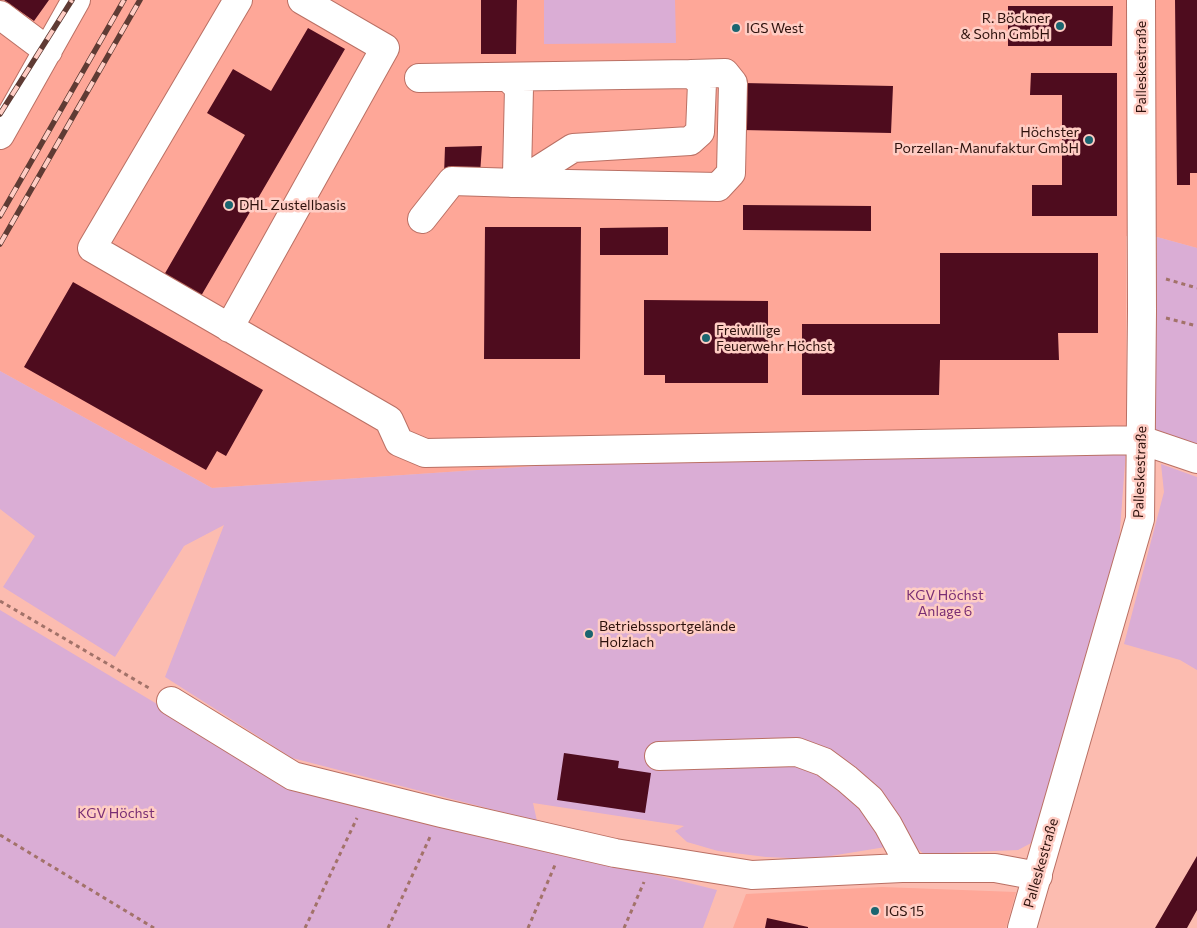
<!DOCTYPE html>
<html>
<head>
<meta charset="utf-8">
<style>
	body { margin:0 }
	canvas { display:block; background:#fcbcb0 }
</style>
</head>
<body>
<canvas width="1197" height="928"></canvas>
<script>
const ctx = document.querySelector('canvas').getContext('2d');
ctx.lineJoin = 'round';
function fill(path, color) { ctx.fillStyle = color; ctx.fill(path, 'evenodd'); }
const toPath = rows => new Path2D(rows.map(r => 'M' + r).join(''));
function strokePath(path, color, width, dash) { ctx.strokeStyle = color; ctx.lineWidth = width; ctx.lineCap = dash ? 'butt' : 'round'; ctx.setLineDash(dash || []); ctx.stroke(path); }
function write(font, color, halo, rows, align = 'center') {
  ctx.font = font + ' Commissioner,sans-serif'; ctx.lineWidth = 5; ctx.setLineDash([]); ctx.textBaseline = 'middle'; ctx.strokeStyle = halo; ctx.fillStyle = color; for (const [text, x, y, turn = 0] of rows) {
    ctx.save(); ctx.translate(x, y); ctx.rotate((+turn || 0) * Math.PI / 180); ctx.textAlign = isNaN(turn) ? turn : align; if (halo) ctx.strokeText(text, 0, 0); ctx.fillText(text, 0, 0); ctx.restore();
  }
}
fill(toPath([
	[0,0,1197,0,1197,248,1157,237,1126,236,1126,450,787,449,212,488,0,371],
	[882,887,1016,892,1006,928,733,928,746,894]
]), '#fea798');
fill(toPath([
	[544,0,675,0,676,43,544,44],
	[1157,237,1197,248,1197,452,1153,437],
	[0,371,212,488,787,449,1126,450,1118,556,1035,841,1018,850,924,854,910,843,812,859,766,857,718,851,687,842,675,831,684,826,533,803,537,821,292,758,165,677,224,525,184,546,115,657,3,587,35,536,0,509],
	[1161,464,1197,477,1197,670,1180,660,1124,644,1164,492],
	[0,610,289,783,717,890,703,928,0,928]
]), '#daadd5');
fill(toPath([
	[4,0,49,0,34,21],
	[481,0,517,0,516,54,481,54],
	[1175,0,1197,0,1197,173,1190,173,1190,185,1177,185],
	[1008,6,1113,6,1112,46,1008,46],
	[308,28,345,49,201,296,164,275,245,135,207,113,233,69,271,91],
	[1031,73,1117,73,1117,216,1032,216,1032,185,1062,185,1062,95,1030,95],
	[743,83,893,86,891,133,742,130],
	[482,146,480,174,444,175,445,147],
	[743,205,871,206,871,231,743,230],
	[485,227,581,227,580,359,484,359],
	[668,227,668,255,600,255,600,228],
	[940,253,1098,253,1098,333,1058,333,1059,360,940,360,939,395,802,395,802,324,940,324],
	[73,282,263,390,226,456,217,451,206,470,24,367],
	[644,300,768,301,768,383,665,383,665,375,644,375],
	[564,753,619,761,618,768,651,773,645,813,557,800],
	[1197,856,1197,910,1187,928,1155,928],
	[767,918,808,927,808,928,765,928]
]), '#4e0c1e');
const minor = toPath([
	[238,0,92,248,389,420,399,442,425,453,1141,440,1197,459],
	[0,15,48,51],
	[508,77,519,88,517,174,511,183],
	[419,78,691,74,702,83,700,132,690,141,573,148,518,183,452,181,422,219],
	[0,135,76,0],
	[518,183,718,187,731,173,733,83,725,73,691,74],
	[229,328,385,48,302,0],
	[171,701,293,776,441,813,615,853,752,875,902,868,995,868,1038,876],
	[659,756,797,752,824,762,847,779,870,799,888,825,911,868],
	[1022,928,1140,519,1142,311,1141,0]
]);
strokePath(minor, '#ba7064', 30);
strokePath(toPath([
	[1166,279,1197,288],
	[1166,318,1197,326],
	[0,601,149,688],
	[0,835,154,928],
	[305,928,357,818],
	[388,928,430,837],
	[528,928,555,865],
	[624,928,644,882]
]), '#a27269', 3, [4, 4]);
strokePath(minor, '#fff', 28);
const rail = toPath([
	[0,114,72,0],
	[0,216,124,0],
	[0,244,140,0]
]);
strokePath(rail, '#5f3b34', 5.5);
strokePath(rail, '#ffcdc4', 4, [11]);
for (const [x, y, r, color] of [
	[1060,26,5,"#1a6570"],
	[736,28,5,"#1a6570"],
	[1089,140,5,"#1a6570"],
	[229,205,5,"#1a6570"],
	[706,338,5,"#1a6570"],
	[589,634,5,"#1a6570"],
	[875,911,5,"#1a6570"]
]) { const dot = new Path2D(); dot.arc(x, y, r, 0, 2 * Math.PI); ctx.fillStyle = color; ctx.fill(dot); strokePath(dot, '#ffcdc4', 2); }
write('14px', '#2d110c', '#ffcdc4', [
	["R. Böckner",1050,18,"right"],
	["& Sohn GmbH",1050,34,"right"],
	["IGS West",746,28],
	["Höchster",1079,132,"right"],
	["Porzellan-Manufaktur GmbH",1079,148,"right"],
	["DHL Zustellbasis",239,205],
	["Freiwillige",716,330],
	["Feuerwehr Höchst",716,346],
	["Betriebssportgelände",599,626],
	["Holzlach",599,642],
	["IGS 15",885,911]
], 'left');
write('14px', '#2d110c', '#ffcdc4', [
	["Palleskestraße",1141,67,-90],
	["Palleskestraße",1140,472,-88],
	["Palleskestraße",1041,863,-74]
]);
write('14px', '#792e74', '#ffcdc4', [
	["KGV Höchst",945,595],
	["Anlage 6",945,611],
	["KGV Höchst",116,813]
]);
</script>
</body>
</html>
